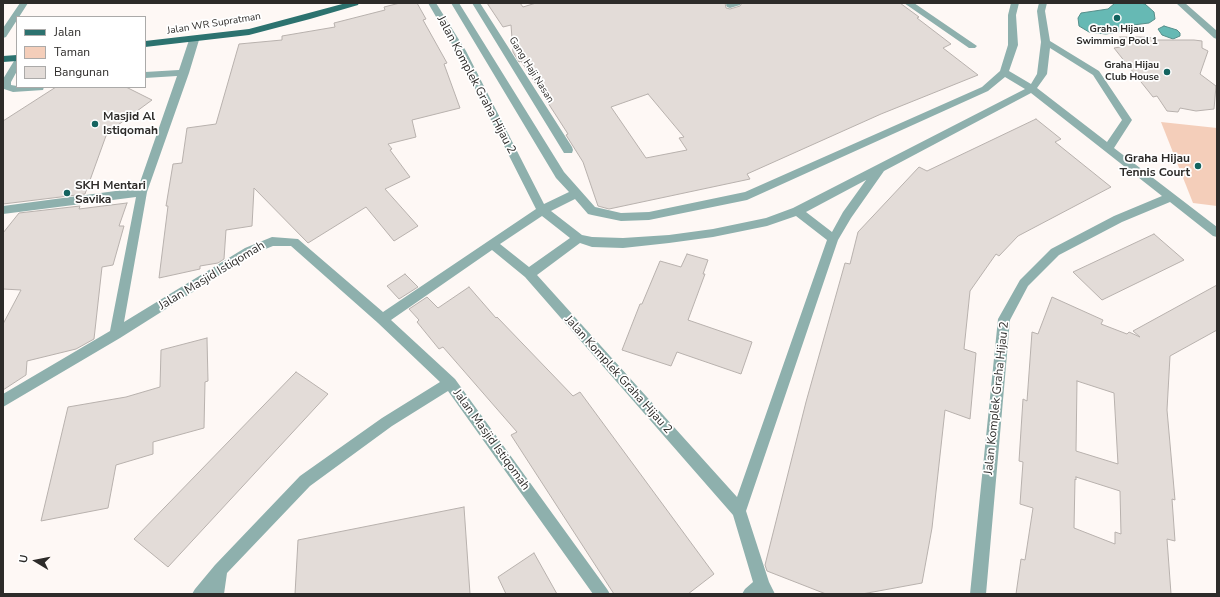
<!DOCTYPE html>
<html>
<head>
<meta charset="utf-8">
<style>
	body { margin:0 }
	#map { position:relative; width:1220px; height:597px; overflow:hidden; background:#fef8f5; font-family:"Nunito Sans",sans-serif }
	canvas { display:block }
	.frame { position:absolute; inset:0; border:4px solid #2d2b29; pointer-events:none }
	.legend { position:absolute; left:16px; top:16px; width:130px; height:72px; box-sizing:border-box; background:#fff; border:1px solid #abaaa9; margin:0; padding:5px 7px; list-style:none; font-size:12px; color:#2d2b29 }
	.legend li { display:flex; align-items:center; gap:8px; height:20px }
	.legend b { width:20px; border:1px solid #abaaa9 }
	.north { position:absolute; left:16px; top:541px; width:40px; height:40px; -webkit-text-stroke:3px #fff; paint-order:stroke; rotate:280deg; font-size:11px; font-weight:700; line-height:16px; text-align:center; color:#2d2b29 }
	.north::after { content:''; display:block; margin:auto; width:14px; height:18px; background:#2d2b29; clip-path:polygon(50% 0,100% 100%,50% 72%,0 100%) }
</style>
</head>
<body>
<div id="map">
<canvas width="1220" height="597"></canvas>
<div class="frame"></div>
<ul class="legend">
<li><b style="height:5px;background:#2c726f"></b>Jalan</li>
<li><b style="height:11px;background:#f4ceba"></b>Taman</li>
<li><b style="height:11px;background:#e3dcd8"></b>Bangunan</li>
</ul>
<div class="north">U</div>
</div>
<script>
const ctx = document.querySelector('canvas').getContext('2d');
ctx.lineJoin = 'round';
function fill(path, color) { ctx.fillStyle = color; ctx.fill(path, 'evenodd'); }
const toPath = rows => new Path2D(rows.map(r => 'M' + r).join(''));
function strokePath(path, color, width, dash) { ctx.strokeStyle = color; ctx.lineWidth = width; ctx.lineCap = dash ? 'butt' : 'round'; ctx.setLineDash(dash || []); ctx.stroke(path); }
function write(font, color, halo, rows, align = 'center') {
  ctx.font = font + ' "Nunito Sans",sans-serif'; ctx.lineWidth = 3.5; ctx.setLineDash([]); ctx.textBaseline = 'middle'; ctx.strokeStyle = halo; ctx.fillStyle = color; for (const [text, x, y, turn = 0] of rows) {
    ctx.save(); ctx.translate(x, y); ctx.rotate((+turn || 0) * Math.PI / 180); ctx.textAlign = isNaN(turn) ? turn : align; if (halo) ctx.strokeText(text, 0, 0); ctx.fillText(text, 0, 0); ctx.restore();
  }
}
fill(toPath([
	[1161,122,1217,128,1217,206,1193,203]
]), '#f4ceba');
const water = toPath([
	[1115,3,1140,3,1145,4,1154,12,1155,19,1149,23,1133,25,1118,32,1106,34,1089,32,1079,26,1078,18,1081,13,1108,9,1115,3],
	[1164,26,1177,30,1180,33,1180,36,1173,39,1162,35,1158,29,1164,26]
]);
fill(water, '#66b9b4');
strokePath(water, '#558e8a', 1);
const building = toPath([
	[400,3,417,3,426,19,423,20,447,63,444,64,460,108,412,120,416,137,388,144,392,149,390,150,410,177,385,189,418,226,394,241,366,207,308,243,254,188,252,226,226,230,224,259,218,263,200,266,200,269,159,278,168,206,166,206,173,164,182,163,187,128,216,124,239,44,282,40,282,36,335,27,334,23,385,10,384,7,400,3],
	[487,3,520,3,523,7,536,3,725,3,726,8,730,9,740,6,742,3,900,3,919,17,917,18,951,44,943,48,978,75,881,114,747,174,750,179,609,209,598,206,583,162,566,135,568,134,521,61,519,62,513,52,511,25,503,27,487,3],
	[648,94,684,137,679,138,687,150,646,158,611,107,648,94],
	[1120,37,1141,37,1154,38,1156,40,1194,40,1202,41,1202,48,1208,51,1200,74,1216,86,1214,109,1196,111,1180,108,1178,112,1167,111,1157,96,1153,97,1114,48,1126,46,1120,37],
	[56,87,126,87,152,100,107,133,85,194,3,204,3,121,56,87],
	[1036,119,1061,139,1055,142,1111,187,1018,236,999,256,996,254,970,291,964,349,976,353,970,419,945,410,932,528,922,583,862,594,826,594,767,571,765,565,806,402,845,263,850,264,858,232,919,167,927,171,1036,119],
	[127,203,119,226,124,226,113,265,102,267,94,339,76,349,27,361,26,375,3,390,3,324,21,290,3,289,3,233,19,213,80,206,79,209,127,203],
	[1154,234,1184,260,1102,300,1073,272,1154,234],
	[687,254,708,260,703,274,705,274,688,320,752,342,741,374,677,352,671,366,622,350,640,304,642,304,660,261,681,267,687,254],
	[405,274,418,287,399,299,387,286,405,274],
	[1217,285,1217,330,1170,356,1167,410,1175,500,1172,499,1175,541,1167,539,1171,594,1016,594,1021,559,1025,560,1033,508,1020,504,1023,462,1019,461,1023,399,1027,401,1032,332,1038,334,1052,297,1103,320,1101,324,1127,334,1129,332,1140,337,1133,331,1217,285],
	[1077,381,1114,393,1118,464,1076,451,1077,381],
	[1076,477,1120,491,1121,534,1115,532,1115,544,1074,528,1075,479,1076,480,1076,477],
	[469,287,496,318,497,317,573,396,580,392,714,574,688,594,614,594,511,435,517,432,443,347,439,349,417,322,419,320,409,309,427,297,438,308,469,287],
	[207,338,208,381,205,382,204,428,153,442,153,454,116,465,108,508,41,521,68,407,126,397,160,387,161,350,207,338],
	[296,372,328,394,168,567,134,539,296,372],
	[464,507,470,594,295,594,298,540,464,507],
	[534,553,557,594,506,594,498,577,534,553]
]);
fill(building, '#e3dcd8');
strokePath(building, '#b8b1ad', 1);
fill(toPath([
	[20,3,28,3,19,17,17,17,17,20,6,37,3,38,3,28,20,3],
	[428,3,436,3,466,51,544,204,569,192,556,178,451,3,459,3,564,172,595,207,621,213,649,212,745,192,982,87,1000,71,1008,45,1008,15,1011,3,1019,3,1016,15,1018,45,1009,71,1031,84,1037,74,1041,42,1037,11,1039,3,1047,3,1045,11,1050,41,1099,71,1132,120,1114,148,1217,227,1217,237,1213,236,1170,202,1122,222,1059,255,1028,286,1010,320,986,594,970,594,998,319,1020,280,1051,249,1114,216,1162,196,1031,93,884,171,851,218,838,240,746,511,769,582,775,594,742,594,745,589,753,582,733,515,525,277,492,250,391,320,455,379,607,589,610,594,593,594,448,391,392,426,310,486,227,573,224,594,192,594,195,589,215,565,300,476,382,418,440,382,378,323,291,246,273,246,253,254,120,338,3,407,3,394,110,331,136,197,3,214,3,206,138,188,177,76,145,78,145,72,179,70,189,40,194,37,197,38,199,40,189,73,147,192,124,322,245,248,272,237,298,239,383,312,536,209,456,51,428,3],
	[1050,48,1093,75,1122,120,1107,142,1037,88,1047,74,1050,48],
	[1005,77,1025,89,793,208,766,218,713,229,669,235,623,238,592,237,582,235,551,211,575,199,588,214,592,215,621,221,649,220,747,200,988,91,1005,77],
	[866,180,843,212,832,232,806,212,866,180],
	[542,216,570,238,529,267,500,244,542,216],
	[796,216,827,240,737,497,537,275,580,243,592,247,623,248,669,243,713,237,767,226,796,216],
	[472,3,480,3,572,147,573,150,572,153,564,153,472,3],
	[727,3,741,3,740,5,730,8,727,7,726,5,727,3],
	[904,3,914,3,977,46,975,48,969,48,904,3],
	[1176,3,1185,3,1217,31,1217,39,1214,38,1176,3],
	[17,60,17,71,11,82,11,85,17,86,17,87,44,87,43,90,13,92,4,89,3,79,14,61,17,60]
]), '#8eb0ad');
fill(toPath([
	[346,3,359,3,358,5,310,19,249,35,145,47,145,41,249,29,346,3],
	[17,55,17,61,3,62,3,56,17,55]
]), '#2c726f');
for (const [x, y, r, color] of [
	[1117,18,4,"#13635f"],
	[1167,72,4,"#13635f"],
	[95,124,4,"#13635f"],
	[1198,166,4,"#13635f"],
	[67,193,4,"#13635f"]
]) { const dot = new Path2D(); dot.arc(x, y, r, 0, 2 * Math.PI); ctx.fillStyle = color; ctx.fill(dot); strokePath(dot, '#fff', 1.5); }
write('10px', '#2d2b29', '#fff', [
	["Jalan WR Supratman",214,24,-9],
	["Gang Haji Nasan",531,70,58]
]);
write('bold 10px', '#2d2b29', '#fff', [
	["Graha Hijau",1117,30],
	["Swimming Pool 1",1117,42],
	["Graha Hijau",1159,66,"right"],
	["Club House",1159,78,"right"]
]);
write('12px', '#2d2b29', '#fff', [
	["Jalan Komplek Graha Hijau 2",476,85,62],
	["Jalan Masjid Istiqomah",212,276,-31],
	["Jalan Komplek Graha Hijau 2",618,375,48],
	["Jalan Komplek Graha Hijau 2",997,398,-84],
	["Jalan Masjid Istiqomah",491,440,54]
]);
write('bold 12px', '#2d2b29', '#fff', [
	["Masjid Al",103,117],
	["Istiqomah",103,131],
	["Graha Hijau",1190,159,"right"],
	["Tennis Court",1190,173,"right"],
	["SKH Mentari",75,186],
	["Savika",75,200]
], 'left');
</script>
</body>
</html>
